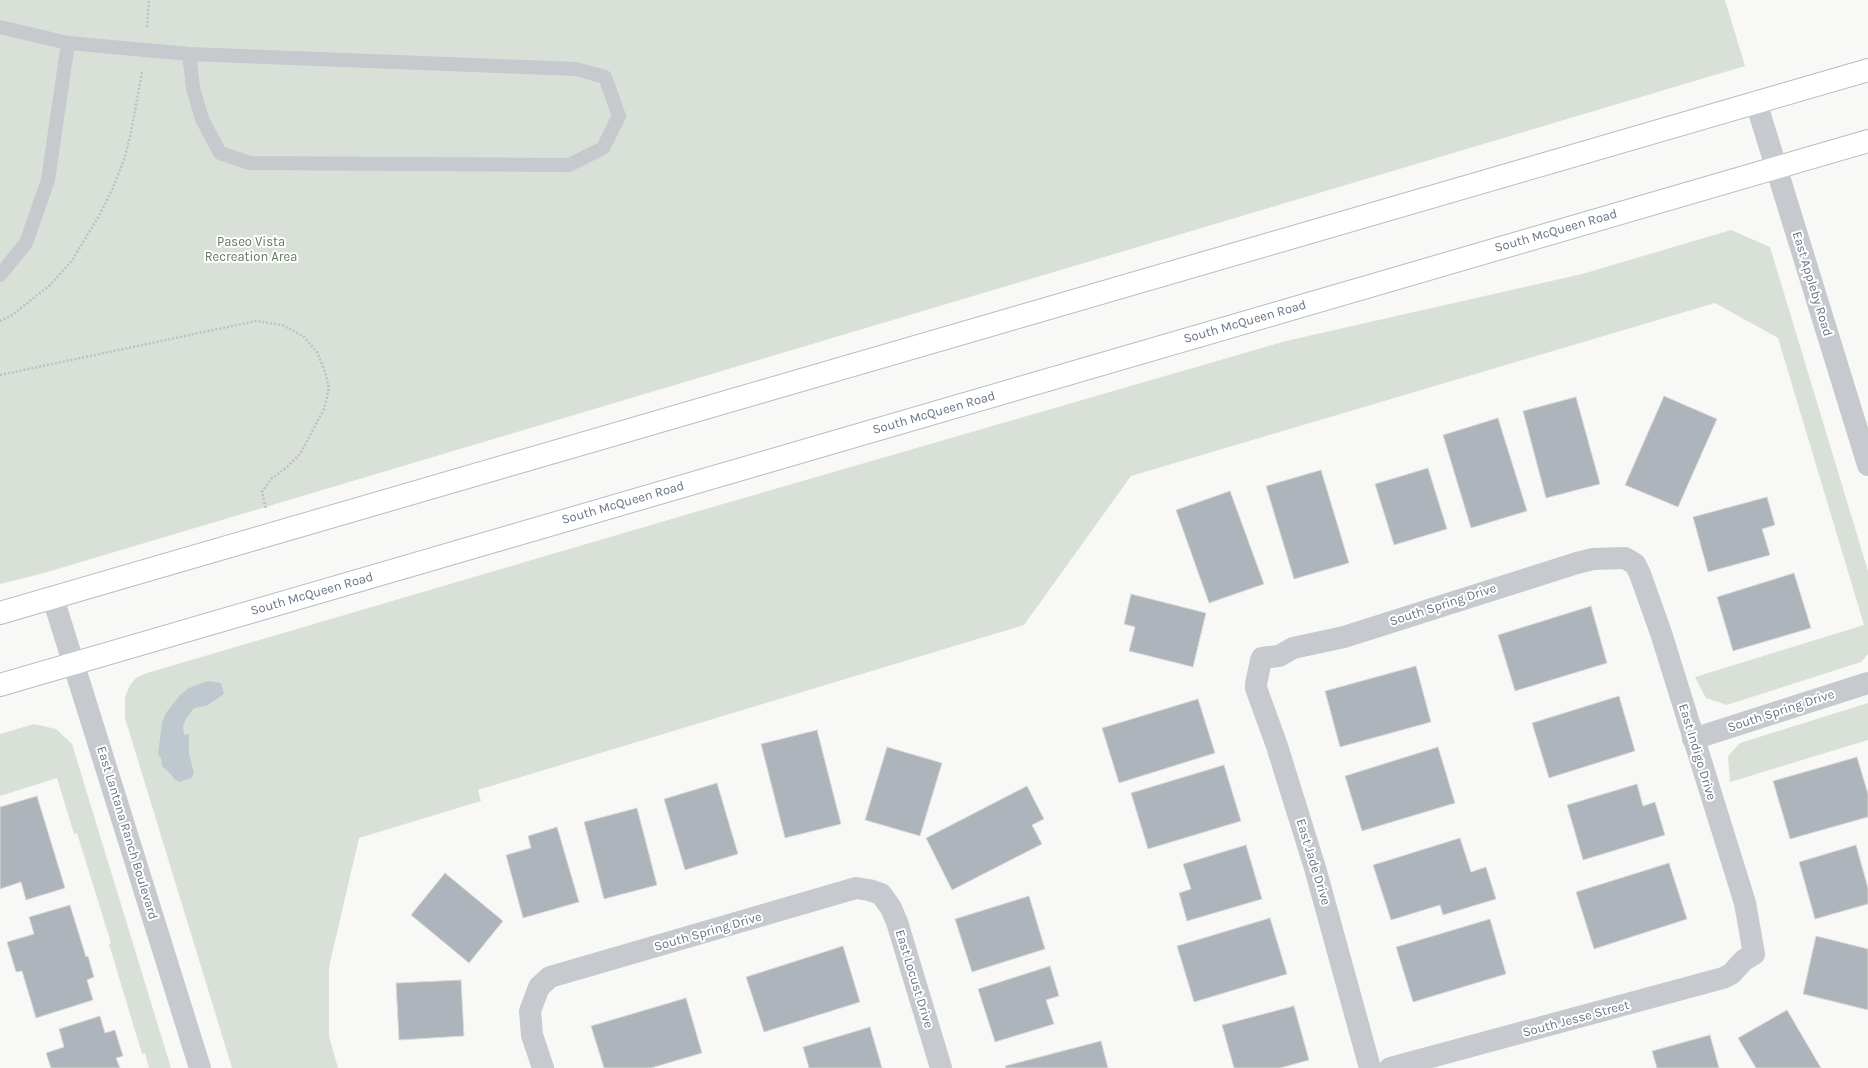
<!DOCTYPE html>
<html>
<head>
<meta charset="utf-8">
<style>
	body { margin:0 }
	canvas { display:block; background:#f8f9f6 }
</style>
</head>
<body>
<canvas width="1868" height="1068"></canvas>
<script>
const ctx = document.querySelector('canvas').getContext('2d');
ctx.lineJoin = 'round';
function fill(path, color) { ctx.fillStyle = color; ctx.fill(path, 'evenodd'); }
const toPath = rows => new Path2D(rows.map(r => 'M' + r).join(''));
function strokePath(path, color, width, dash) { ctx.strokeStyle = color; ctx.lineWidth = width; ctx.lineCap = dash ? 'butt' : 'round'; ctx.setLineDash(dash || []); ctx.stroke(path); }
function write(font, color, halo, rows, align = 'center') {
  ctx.font = font + ' Karla,sans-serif'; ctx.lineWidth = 4; ctx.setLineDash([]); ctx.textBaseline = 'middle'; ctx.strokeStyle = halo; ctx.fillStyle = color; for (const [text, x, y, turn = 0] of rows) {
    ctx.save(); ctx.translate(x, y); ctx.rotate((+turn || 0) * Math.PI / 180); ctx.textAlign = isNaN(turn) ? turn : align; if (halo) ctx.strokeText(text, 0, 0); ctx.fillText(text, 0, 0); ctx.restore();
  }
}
fill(toPath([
	[0,0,1725,0,1745,66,44,573,0,584],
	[1731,230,1770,247,1868,571,1868,654,1861,662,1727,705,1706,698,1695,677,1864,625,1778,338,1715,303,1131,476,1024,625,478,790,481,801,359,838,329,967,329,1036,338,1068,232,1068,125,718,125,697,130,685,136,678,147,673,685,515,1286,341,1582,274],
	[1868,703,1868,740,1730,782,1728,756,1740,743],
	[34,724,56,729,72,744,171,1068,149,1068,145,1053,142,1054,109,944,111,943,77,833,74,834,57,778,0,796,0,734]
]), '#d9e0d7');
fill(toPath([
	[208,681,221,683,224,694,206,706,194,708,186,719,183,726,184,735,189,734,189,754,194,773,191,778,179,782,174,779,171,774,162,766,161,758,158,755,162,722,166,713,180,695,189,688]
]), '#bfc8ce');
const building = toPath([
	[1664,396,1717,419,1678,507,1625,485,1664,396],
	[1576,397,1600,484,1546,498,1523,411,1576,397],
	[1498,418,1527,511,1471,528,1443,435,1498,418],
	[1428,468,1447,529,1394,545,1375,484,1428,468],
	[1321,470,1349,563,1294,579,1266,486,1321,470],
	[1230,491,1264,584,1209,603,1176,510,1230,491],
	[1767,497,1775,525,1762,529,1770,555,1708,572,1693,517,1767,497],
	[1794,573,1811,628,1733,651,1717,597,1794,573],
	[1131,594,1206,613,1193,667,1129,651,1135,627,1124,624,1131,594],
	[1591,606,1607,663,1515,691,1498,635,1591,606],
	[1416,666,1431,722,1340,747,1325,691,1416,666],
	[1619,696,1635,751,1549,778,1532,723,1619,696],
	[1198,699,1215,753,1119,783,1102,728,1198,699],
	[817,730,841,824,785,838,761,744,817,730],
	[887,747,942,763,920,836,865,820,887,747],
	[1438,747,1455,803,1362,831,1345,776,1438,747],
	[1857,757,1868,794,1868,817,1790,839,1773,781,1857,757],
	[1224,765,1241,821,1148,849,1131,793,1224,765],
	[717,783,738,854,685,870,664,799,717,783],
	[1637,784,1643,806,1655,802,1665,835,1583,860,1567,805,1637,784],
	[1027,786,1044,819,1032,825,1042,844,952,890,926,838,1027,786],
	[37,796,65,888,26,900,21,882,0,889,0,807,37,796],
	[637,808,657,885,604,899,584,822,637,808],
	[557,827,579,902,523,918,506,855,531,848,528,836,557,827],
	[1460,838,1471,872,1486,867,1496,899,1443,915,1440,905,1391,920,1373,865,1460,838],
	[1246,845,1262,899,1187,921,1179,893,1191,889,1183,864,1246,845],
	[1856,845,1868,888,1868,904,1815,919,1799,862,1856,845],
	[1669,863,1687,919,1594,949,1576,892,1669,863],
	[445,873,503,921,469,963,411,915,445,873],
	[1029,896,1045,949,972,972,955,919,1029,896],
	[70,905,86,957,88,956,94,977,87,980,93,1000,36,1018,22,971,16,972,7,942,34,934,29,917,70,905],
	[1270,918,1287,974,1194,1002,1177,946,1270,918],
	[1490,919,1506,974,1413,1002,1396,947,1490,919],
	[1816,936,1868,949,1868,1010,1803,994,1816,936],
	[843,946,860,1002,764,1032,746,977,843,946],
	[1050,966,1059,996,1046,1000,1054,1024,995,1042,978,989,1050,966],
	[461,980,464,1036,399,1040,396,983,461,980],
	[686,998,702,1053,651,1068,604,1068,591,1026,686,998],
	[1294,1006,1309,1060,1280,1068,1234,1068,1222,1025,1294,1006],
	[1787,1010,1821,1068,1756,1068,1738,1038,1787,1010],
	[100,1016,105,1033,115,1030,123,1056,116,1058,120,1068,51,1068,46,1053,64,1047,59,1029,100,1016],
	[870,1027,882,1068,809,1068,803,1047,870,1027],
	[1710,1035,1719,1068,1657,1068,1652,1051,1710,1035],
	[1101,1041,1108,1068,1006,1068,1005,1066,1101,1041]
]);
fill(building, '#adb4bb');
strokePath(building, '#dadbd8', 1);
const secondary = toPath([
	[0,613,1868,70],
	[0,685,1868,141]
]);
strokePath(secondary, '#b8bcc2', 24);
strokePath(toPath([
	[147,27,149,0],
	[0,321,11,316,50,285,71,262,99,216,112,190,124,160,131,132,142,72],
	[0,375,256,321,282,325,303,336,317,352,325,372,329,388,324,409,300,454,287,467,271,479,262,492,266,509]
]), '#bec0c3', 2.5, [2, 2]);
strokePath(toPath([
	[0,27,68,43,189,54,576,69,605,77,619,116,603,148,569,165,250,163,220,153,202,119,193,88,189,54],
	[0,275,26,243,48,180,68,43]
]), '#c6c9cd', 14);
strokePath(toPath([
	[1756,102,1868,465],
	[53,598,200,1068],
	[1693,739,1868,683],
	[543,1068,532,1035,530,1011,539,987,550,977,856,888,869,890,881,894,891,908,897,922,941,1068],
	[1370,1068,1315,868,1277,746,1256,688,1256,684,1261,660,1262,658,1279,656,1293,648,1344,637,1577,563,1593,559,1625,558,1635,564,1640,574,1661,633,1745,903,1754,954,1744,960,1731,974,1723,978,1390,1068]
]), '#c6c9cd', 22);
strokePath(secondary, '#fff', 22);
write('13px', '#687587', '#fff', [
	["South McQueen Road",1556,231,-16],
	["East Appleby Road",1812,284,73],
	["South McQueen Road",1245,322,-16],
	["South McQueen Road",934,413,-16],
	["South McQueen Road",623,503,-16],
	["South McQueen Road",312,594,-16],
	["South Spring Drive",1443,605,-18],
	["South Spring Drive",1781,711,-18],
	["East Indigo Drive",1697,752,73],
	["East Lantana Ranch Boulevard",127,833,73],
	["East Jade Drive",1313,862,73],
	["South Spring Drive",708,932,-16],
	["East Locust Drive",914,979,73],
	["South Jesse Street",1576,1019,-15]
]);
write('13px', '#657963', '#fff', [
	["Paseo Vista",251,242],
	["Recreation Area",251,257]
]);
</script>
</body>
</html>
